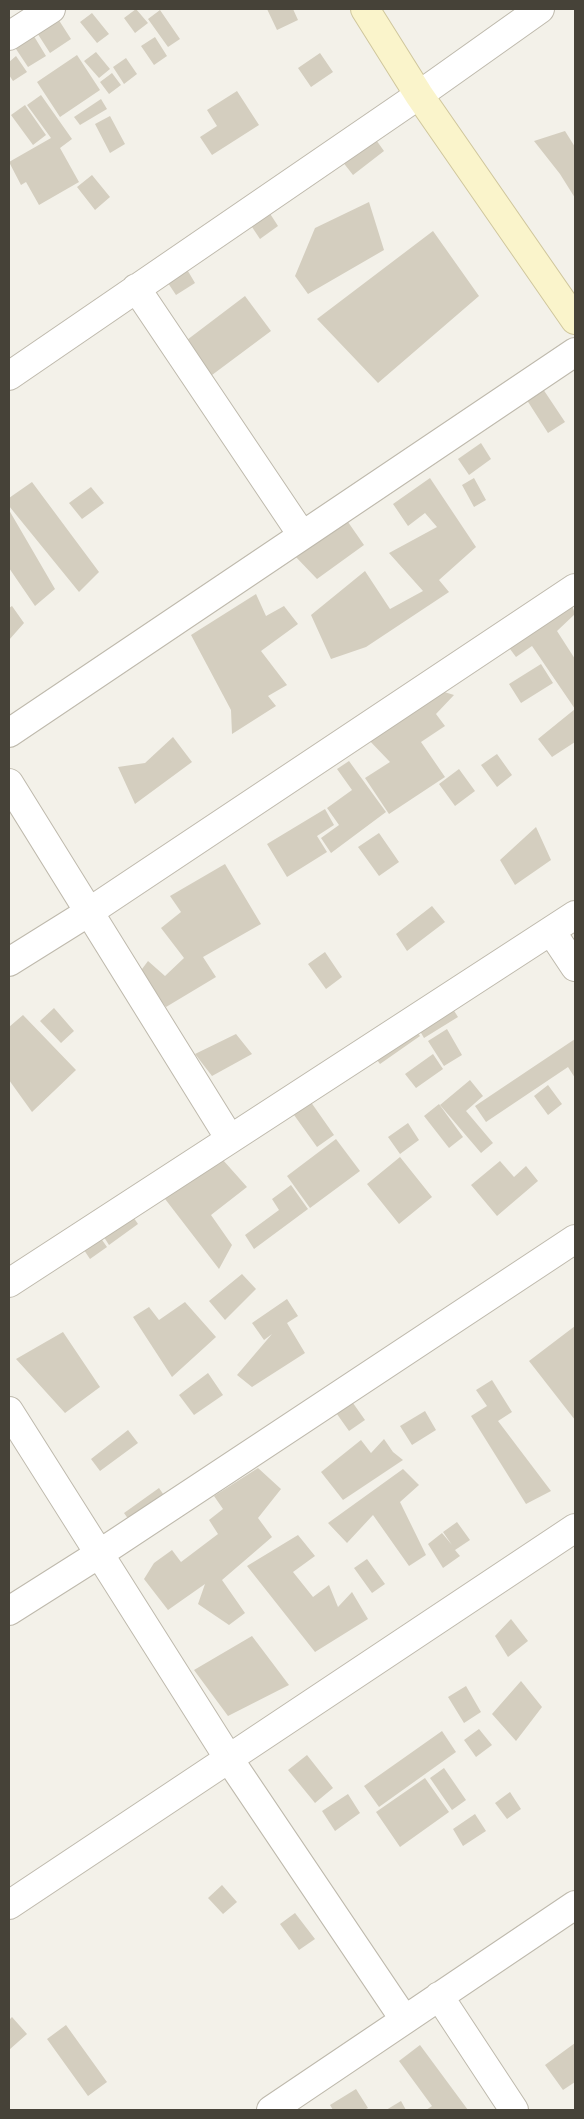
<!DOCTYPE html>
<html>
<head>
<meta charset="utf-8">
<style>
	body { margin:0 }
	#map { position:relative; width:584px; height:2119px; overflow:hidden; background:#f3f1e9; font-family:Commissioner,sans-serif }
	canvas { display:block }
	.frame { position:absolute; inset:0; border:10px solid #464238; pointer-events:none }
</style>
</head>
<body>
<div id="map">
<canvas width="584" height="2119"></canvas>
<div class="frame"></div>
</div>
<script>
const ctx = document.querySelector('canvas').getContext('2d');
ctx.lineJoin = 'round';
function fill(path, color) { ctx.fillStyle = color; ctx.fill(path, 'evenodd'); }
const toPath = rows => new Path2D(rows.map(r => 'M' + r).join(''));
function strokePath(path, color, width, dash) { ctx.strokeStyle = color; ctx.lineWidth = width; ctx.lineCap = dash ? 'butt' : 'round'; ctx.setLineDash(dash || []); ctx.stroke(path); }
fill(toPath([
	[136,9,148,23,135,33,124,18],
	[267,9,293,9,298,20,277,30],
	[160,10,180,39,168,47,148,19],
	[53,11,71,39,50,53,32,25],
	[92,13,109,34,97,43,80,22],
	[29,28,46,56,28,67,10,40],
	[155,37,167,56,154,65,141,46],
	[96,52,110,69,99,78,84,61],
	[320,53,333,72,311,87,298,68],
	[77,55,100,90,60,117,37,82],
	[16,56,27,72,13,81,9,75,9,62],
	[126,58,137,74,124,84,113,67],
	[112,73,121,85,109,94,100,82],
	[237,91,259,125,212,155,200,137,217,126,207,110],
	[41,95,72,139,60,148,79,182,39,205,26,182,21,185,9,162,51,138,27,105],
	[101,99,107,109,80,125,74,117],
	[25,105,46,135,33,145,11,115],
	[110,116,125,144,110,153,95,124],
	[565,131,575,147,575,198,560,174,534,141],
	[374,137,384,151,353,175,342,161],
	[92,175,110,197,95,210,77,187],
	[369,202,384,250,308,294,295,276,315,228],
	[267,209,278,226,260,239,248,221],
	[433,231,479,296,378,383,317,319],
	[182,261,195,283,176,295,162,274],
	[245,296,271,331,212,375,183,343],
	[539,383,565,422,548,433,523,394],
	[481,443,491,459,469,475,458,459],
	[430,478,476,547,439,580,449,592,366,647,331,659,311,615,365,571,390,609,423,591,389,553,437,527,425,513,408,526,393,504],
	[474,478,486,500,474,507,462,485],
	[32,482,99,572,79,592,9,506,9,498],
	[91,487,104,503,82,519,69,503],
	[9,510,55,589,35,606,9,568],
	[348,522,364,545,317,579,294,555],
	[256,594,266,616,284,606,298,624,261,651,287,685,268,696,276,706,232,734,231,710,191,635],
	[572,605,575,614,557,631,575,659,575,742,552,757,538,739,575,709,532,646,516,657,507,645],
	[12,606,24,623,9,640,9,608],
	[541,664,553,683,521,703,509,684],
	[441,691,454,695,436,714,445,726,421,742,445,777,389,814,365,778,390,762,366,737],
	[173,737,192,762,135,804,118,767,145,763],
	[497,754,512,775,497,787,481,765],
	[349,761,386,812,331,853,321,838,339,825,327,808,352,790,337,769],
	[459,769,475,791,455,806,439,784],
	[325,809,334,825,317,836,327,852,287,877,267,844],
	[536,827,551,860,515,885,500,860],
	[379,833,399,862,379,876,358,847],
	[225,864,261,924,203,957,216,977,166,1007,139,973,148,961,165,976,184,958,161,928,181,912,170,896],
	[432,906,445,922,407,951,396,934],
	[325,952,342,977,326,989,308,964],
	[441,990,458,1017,424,1038,408,1011],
	[54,1008,74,1031,61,1043,40,1021],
	[23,1015,76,1070,32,1112,9,1080,9,1027],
	[409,1021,420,1036,380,1064,369,1049],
	[447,1029,462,1055,444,1066,428,1041],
	[236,1034,252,1054,212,1076,195,1054],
	[575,1039,575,1078,568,1067,486,1122,475,1106],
	[433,1054,443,1069,416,1088,405,1074],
	[470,1080,483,1096,466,1111,493,1143,481,1153,440,1105],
	[548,1085,562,1104,548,1115,534,1096],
	[301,1088,334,1135,317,1147,284,1101],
	[439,1104,463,1137,449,1148,424,1116],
	[408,1123,419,1140,400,1154,388,1137],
	[336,1139,360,1171,310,1208,287,1176],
	[400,1157,432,1197,399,1224,367,1184],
	[223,1160,247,1187,211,1215,232,1245,219,1269,162,1195],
	[500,1161,514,1177,526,1166,538,1181,497,1216,471,1185],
	[291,1185,308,1209,254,1249,245,1235,279,1210,272,1199],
	[127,1208,138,1224,109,1245,98,1228],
	[93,1227,107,1247,90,1259,76,1238],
	[242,1274,256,1289,225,1320,209,1301],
	[287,1299,298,1316,287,1323,305,1353,252,1387,237,1375,272,1334,264,1340,252,1323],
	[185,1302,216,1337,172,1377,133,1317,149,1307,159,1320],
	[575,1326,575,1420,529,1361],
	[63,1332,100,1387,65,1413,16,1359],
	[208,1373,223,1395,194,1415,179,1395],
	[492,1380,512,1412,498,1421,551,1491,526,1504,471,1416,487,1406,476,1390],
	[348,1396,365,1420,349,1431,332,1407],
	[425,1411,436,1430,412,1445,400,1426],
	[128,1430,138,1443,100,1471,91,1459],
	[384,1439,393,1452,403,1460,343,1500,321,1472,361,1440,371,1453],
	[258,1468,281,1489,258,1518,272,1537,222,1580,245,1613,229,1625,198,1604,205,1584,168,1610,144,1579,154,1563,172,1550,181,1562,218,1534,209,1520,223,1509,214,1496],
	[403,1469,419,1485,400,1502,426,1555,409,1566,373,1515,347,1543,328,1523],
	[159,1488,174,1510,139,1534,124,1513],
	[457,1522,470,1540,455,1550,460,1556,443,1568,428,1544,442,1533,452,1545,443,1532],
	[298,1535,315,1556,293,1572,313,1597,329,1585,338,1607,352,1592,368,1619,315,1652,247,1566],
	[367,1559,385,1584,372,1593,354,1568],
	[511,1619,528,1641,508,1657,495,1636],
	[252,1636,289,1685,228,1716,194,1670],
	[521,1681,542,1707,516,1741,492,1714],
	[466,1686,481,1712,464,1723,448,1697],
	[479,1729,492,1745,476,1757,464,1740],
	[442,1731,456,1752,379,1807,364,1786],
	[307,1755,333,1788,315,1803,288,1770],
	[444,1768,466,1800,452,1810,430,1778],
	[425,1778,449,1812,400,1847,376,1812],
	[510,1792,521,1809,507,1819,495,1803],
	[348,1794,360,1813,335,1831,322,1811],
	[475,1814,486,1831,463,1846,453,1829],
	[222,1885,237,1902,223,1914,208,1898],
	[295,1913,315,1939,299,1950,280,1924],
	[12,2017,27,2034,9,2050,9,2020],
	[66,2025,107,2082,88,2096,47,2039],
	[575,2043,575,2082,563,2090,545,2065],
	[420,2045,468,2110,426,2110,432,2106,399,2061],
	[356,2089,368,2108,364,2110,333,2110,330,2105],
	[401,2101,406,2110,386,2110]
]), '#d4cebf');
const street = toPath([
	[9,36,51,9],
	[136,288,302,535],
	[9,376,419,95,540,9],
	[9,733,575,352],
	[9,783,230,1139],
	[551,931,575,967],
	[9,962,89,912,575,588],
	[9,1283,575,915],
	[9,1411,229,1759,404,2019],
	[9,1611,99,1554,575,1239],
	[9,1905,575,1528],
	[439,1996,514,2110],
	[271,2110,575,1905]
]);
const secondary = toPath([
	[365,9,419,95,575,320]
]);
strokePath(street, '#beb9ac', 30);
strokePath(secondary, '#cfc69c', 30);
strokePath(street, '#fff', 28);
strokePath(secondary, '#faf4cb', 28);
</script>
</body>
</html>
